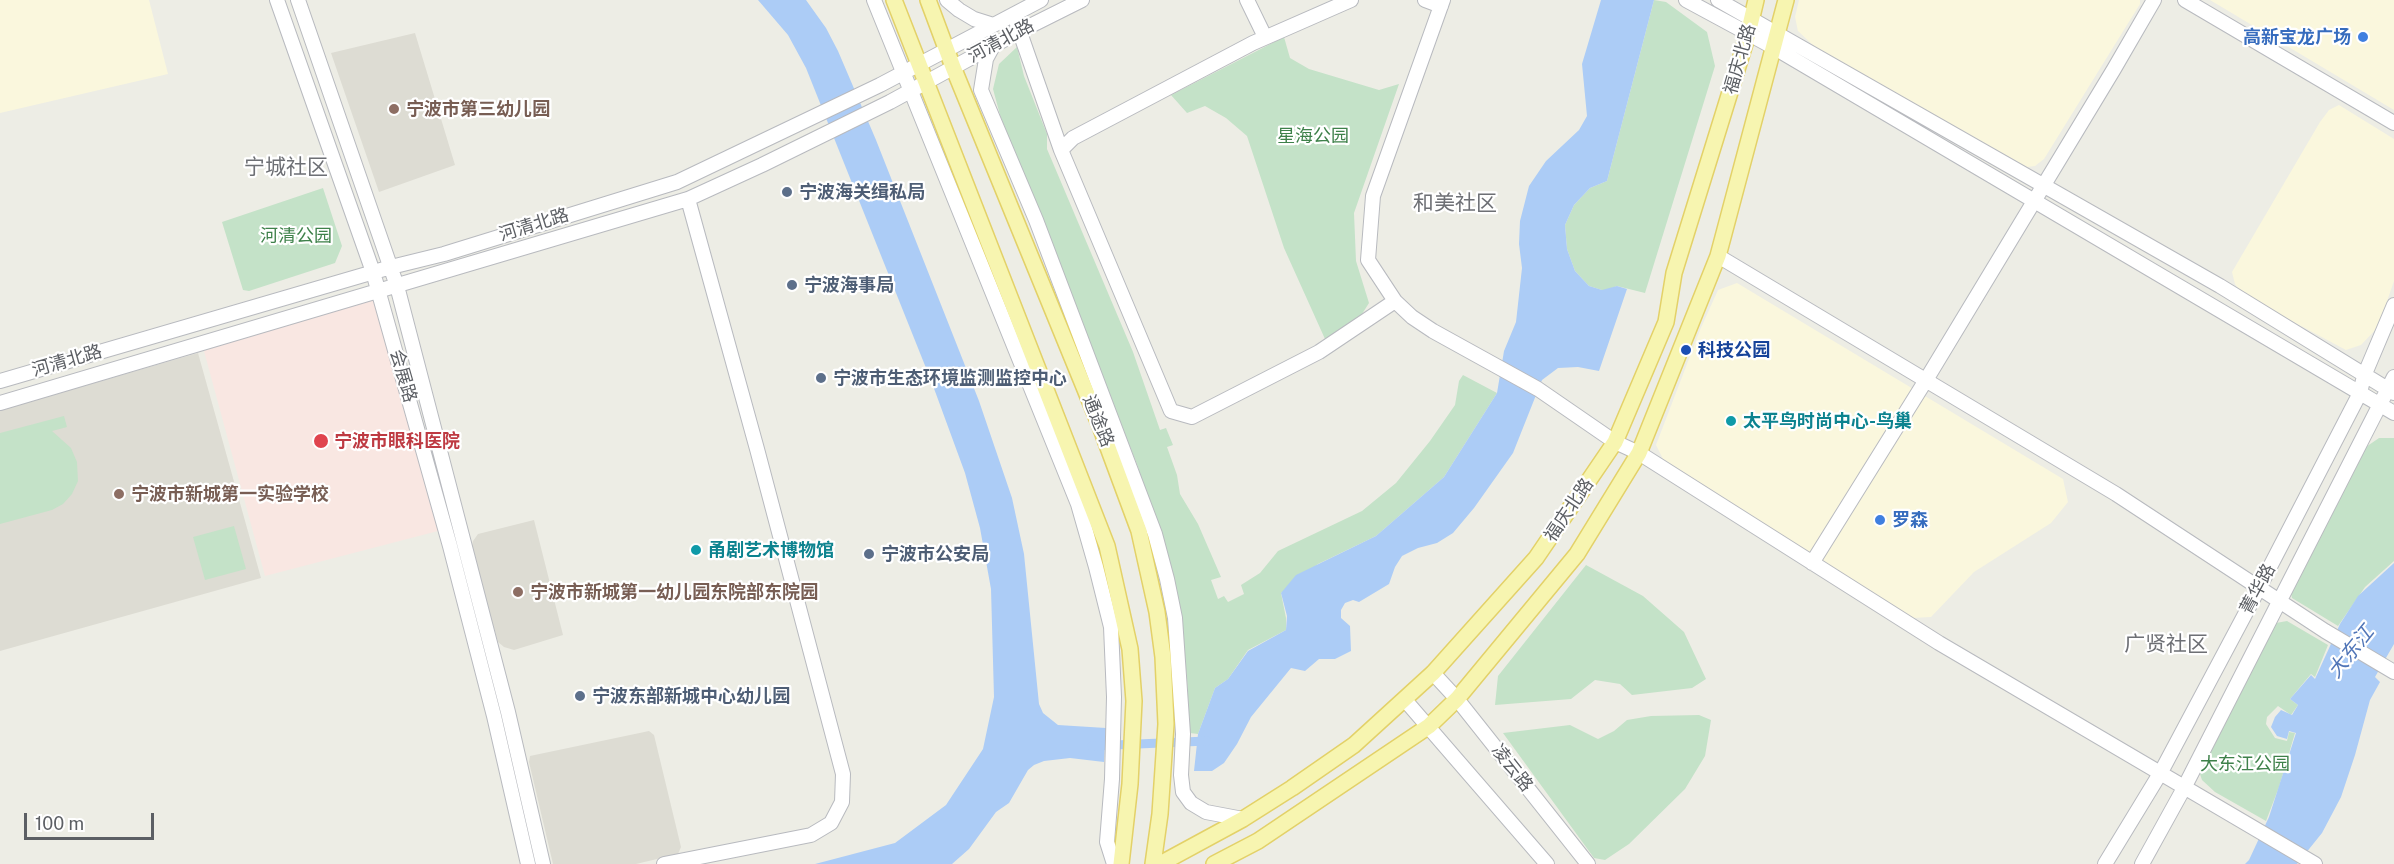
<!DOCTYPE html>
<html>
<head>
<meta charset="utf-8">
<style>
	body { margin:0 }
	#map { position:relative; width:2394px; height:864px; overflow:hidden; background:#edede5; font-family:"Public Sans",sans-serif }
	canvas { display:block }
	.scale { position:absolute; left:24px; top:813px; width:130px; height:27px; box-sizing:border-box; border:3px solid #5c5f64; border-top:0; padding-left:8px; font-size:18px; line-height:21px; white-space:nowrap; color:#5c5f64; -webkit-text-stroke:4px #fff; paint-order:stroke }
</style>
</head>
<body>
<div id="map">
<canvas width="2394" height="864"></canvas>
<div class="scale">100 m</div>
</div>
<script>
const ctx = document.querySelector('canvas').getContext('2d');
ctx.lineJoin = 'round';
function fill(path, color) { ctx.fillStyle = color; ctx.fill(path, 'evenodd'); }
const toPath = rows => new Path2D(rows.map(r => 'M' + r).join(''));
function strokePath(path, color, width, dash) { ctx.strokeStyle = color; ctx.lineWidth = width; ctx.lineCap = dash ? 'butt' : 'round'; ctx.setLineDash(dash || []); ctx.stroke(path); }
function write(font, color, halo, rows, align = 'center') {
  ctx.font = font + ' "Public Sans","Noto Sans SC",sans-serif'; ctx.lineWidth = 4.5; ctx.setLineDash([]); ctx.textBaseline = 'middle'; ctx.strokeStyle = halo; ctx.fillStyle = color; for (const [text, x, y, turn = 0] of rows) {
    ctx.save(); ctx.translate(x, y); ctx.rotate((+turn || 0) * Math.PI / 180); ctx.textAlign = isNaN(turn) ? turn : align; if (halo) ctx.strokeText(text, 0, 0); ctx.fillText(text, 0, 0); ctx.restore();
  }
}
fill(toPath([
	[0,0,149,0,168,74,0,113],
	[1799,0,2140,0,2140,4,2044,159,2035,166,2027,167,1817,49,1798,31,1795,17],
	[2210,0,2394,0,2394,110],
	[2339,105,2394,139,2394,281,2378,327,2361,345,2346,350,2243,295,2235,284,2232,272,2320,122,2329,110],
	[1737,283,2063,479,2068,502,2051,523,1974,572,1931,617,1912,618,1663,459,1656,445,1700,330,1718,290]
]), '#faf7dd');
fill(toPath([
	[415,33,455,165,379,192,331,53],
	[198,353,261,578,0,651,0,410],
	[534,520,563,635,514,650,504,647,498,642,471,550,473,541,478,534],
	[649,731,654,735,681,847,678,854,636,864,553,864,529,762,530,756]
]), '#dddcd3');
fill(toPath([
	[375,300,438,531,265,576,204,351,266,330]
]), '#f9e7e2');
fill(toPath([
	[1654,0,1666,2,1707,32,1715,66,1645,293,1617,286,1605,291,1589,286,1575,271,1567,249,1565,225,1574,205,1590,188,1607,181],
	[1284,37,1290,58,1309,69,1379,90,1399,84,1354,213,1356,261,1369,303,1355,325,1325,339,1284,248,1247,136,1226,118,1205,106,1187,113,1171,95],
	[1017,47,1024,76,1047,134,1047,149,1133,352,1160,430,1166,428,1173,445,1167,447,1177,475,1180,494,1198,524,1221,577,1211,580,1218,599,1224,596,1228,602,1244,594,1241,585,1260,573,1278,551,1362,511,1396,483,1430,441,1455,405,1459,381,1463,375,1497,393,1444,477,1376,536,1318,564,1281,593,1286,618,1286,630,1248,650,1228,679,1215,688,1198,734,1190,733,1187,678,1179,613,1138,467,1000,115,993,89,999,64],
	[323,188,342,246,335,263,249,291,243,290,222,222],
	[64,416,67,427,52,431,71,448,77,462,78,481,72,494,63,504,52,510,0,524,0,433],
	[2379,438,2394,438,2394,561,2365,587,2338,626,2292,598,2290,590,2363,449],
	[234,526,246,569,205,580,193,537],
	[1586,565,1643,596,1684,632,1706,679,1692,688,1632,695,1620,684,1595,680,1571,699,1495,705,1498,676],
	[2287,621,2328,645,2315,677,2311,674,2290,699,2298,705,2291,715,2278,706,2267,717,2266,724,2275,738,2287,741,2289,732,2295,733,2279,787,2266,821,2215,792,2202,780,2198,768,2269,630,2276,623],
	[1699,715,1711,720,1705,756,1685,789,1629,844,1605,860,1594,858,1503,733,1570,725,1598,739,1614,731,1627,720,1651,716]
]), '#c4e2c8');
fill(toPath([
	[758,0,806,0,826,28,838,51,876,140,979,401,1012,498,1024,554,1039,704,1043,713,1058,725,1106,728,1104,762,1070,758,1044,761,1034,765,1028,770,1009,803,996,812,969,849,952,864,815,864,895,843,946,805,983,749,994,697,991,589,980,528,965,473,932,383,806,68,788,35],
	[1601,0,1654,0,1607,181,1590,188,1574,205,1565,225,1567,249,1575,271,1589,286,1602,290,1617,286,1627,289,1599,371,1578,367,1558,368,1542,380,1513,453,1474,508,1453,533,1437,543,1418,548,1402,556,1395,567,1389,584,1359,602,1353,600,1345,603,1341,610,1341,618,1350,626,1351,651,1335,659,1319,659,1305,671,1291,668,1251,717,1237,744,1224,763,1212,771,1194,771,1198,734,1215,688,1228,679,1248,651,1286,630,1287,616,1281,593,1296,575,1376,536,1444,477,1497,393,1504,351,1516,322,1522,268,1519,244,1520,221,1529,186,1546,161,1579,130,1587,116,1582,64],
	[2394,563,2394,644,2375,677,2380,682,2370,700,2355,755,2341,797,2322,833,2297,864,2245,864,2249,860,2269,817,2296,733,2289,731,2287,739,2277,736,2271,727,2275,717,2281,710,2292,715,2298,705,2290,699,2311,675,2315,679,2340,624,2358,596]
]), '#acccf6');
strokePath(toPath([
	[1092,746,1207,741]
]), '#acccf6', 9);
const secondary = toPath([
	[277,0,373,272,450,546,494,716,528,864],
	[298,0,397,286,508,712,543,864],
	[874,0,1078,504,1096,567,1111,627,1114,697,1112,779,1107,842,1114,864],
	[947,0,959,10,974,19,993,25],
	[1247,0,1265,37],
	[1351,0,1253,43,1073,138,1061,150,1171,411,1192,417,1319,352,1395,301],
	[1425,0,1441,6],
	[1443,0,1373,196,1368,260,1395,301,1412,317,1433,331,1538,389,1615,442,1639,453,1939,643,2315,864],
	[1686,0,1773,47,2394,413],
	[1718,0,2220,286,2394,393],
	[2185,0,2394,123],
	[1017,24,1061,150],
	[993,46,986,59,981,90,1036,220,1155,534,1167,579,1175,618,1183,734,1181,775,1183,792,1191,803,1206,812,1243,819],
	[1718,256,2116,494,2325,631,2394,672],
	[0,381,391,267,444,254,677,182,880,85,1041,0],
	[0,403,688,199,762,165,890,102,1020,31,1082,0],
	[1812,563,1926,380,2114,69,2154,0],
	[1433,673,1457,699,1588,864],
	[1405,700,1547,864],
	[664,864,811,835,831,823,842,802,843,774,757,449,688,199],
	[2105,864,2161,772,2259,588,2360,393,2364,376,2394,305],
	[2142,864,2184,788,2394,377]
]);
const primary = toPath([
	[894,0,1107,546,1130,649,1134,701,1130,784,1121,864],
	[928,0,953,67,1100,426,1139,531,1157,612,1163,657,1166,724,1160,814,1153,864],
	[1160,864,1243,819,1292,788,1354,745,1433,673,1536,558,1615,442,1666,322,1674,273,1748,34,1756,0],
	[1214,864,1258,841,1429,726,1457,699,1577,554,1639,453,1718,256,1786,0]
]);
strokePath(secondary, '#b8babf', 16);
strokePath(primary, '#e3d168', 18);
strokePath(secondary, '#fff', 14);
strokePath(primary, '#f7f5b0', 15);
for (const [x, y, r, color] of [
	[2363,37,6,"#3f7fe0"],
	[394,109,6,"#8d6e63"],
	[787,192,6,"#5c6f8a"],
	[792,285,6,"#5c6f8a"],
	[1686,350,6,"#1a4fb4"],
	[821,378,6,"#5c6f8a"],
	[1731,421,6,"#0f9aa8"],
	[321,441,8,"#e0444e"],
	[119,494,6,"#8d6e63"],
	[1880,520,6,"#3f7fe0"],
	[696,550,6,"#0f9aa8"],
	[869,554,6,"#5c6f8a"],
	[518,592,6,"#8d6e63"],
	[580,696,6,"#5c6f8a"]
]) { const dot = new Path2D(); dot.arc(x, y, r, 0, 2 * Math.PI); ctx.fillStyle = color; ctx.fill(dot); strokePath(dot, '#fff', 2); }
write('bold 18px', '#366cbe', '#fff', [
	["高新宝龙广场",2351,37],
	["罗森",1892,520,"left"]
], 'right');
write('18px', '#5c5f64', '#fff', [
	["河清北路",1001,41,-28],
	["福庆北路",1740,59,-74],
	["河清北路",534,225,-17],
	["河清北路",67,361,-16],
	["会展路",403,376,74],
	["通途路",1098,421,68],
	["福庆北路",1569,510,-56],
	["菁华路",2258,589,-62],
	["凌云路",1512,768,52]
]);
write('bold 18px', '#785e54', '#fff', [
	["宁波市第三幼儿园",406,109],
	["宁波市新城第一实验学校",131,494],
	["宁波市新城第一幼儿园东院部东院园",530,592]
], 'left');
write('18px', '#3e814a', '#fff', [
	["星海公园",1313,136],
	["河清公园",296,236],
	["大东江公园",2245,764]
]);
write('bold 18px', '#4e5e75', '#fff', [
	["宁波海关缉私局",799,192],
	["宁波海事局",804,285],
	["宁波市生态环境监测监控中心",833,378],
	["宁波市公安局",881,554],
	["宁波东部新城中心幼儿园",592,696]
], 'left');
write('bold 18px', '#164399', '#fff', [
	["科技公园",1698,350]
], 'left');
write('bold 18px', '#0d838f', '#fff', [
	["太平鸟时尚中心-鸟巢",1743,421],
	["甬剧艺术博物馆",708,550]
], 'left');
write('bold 18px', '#be3a42', '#fff', [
	["宁波市眼科医院",334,441]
], 'left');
write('italic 20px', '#5075b7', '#fff', [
	["大东江",2351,652,-51]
]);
write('21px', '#6e7075', '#fff', [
	["宁城社区",286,168],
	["和美社区",1455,204],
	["广贤社区",2166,645]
]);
</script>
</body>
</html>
